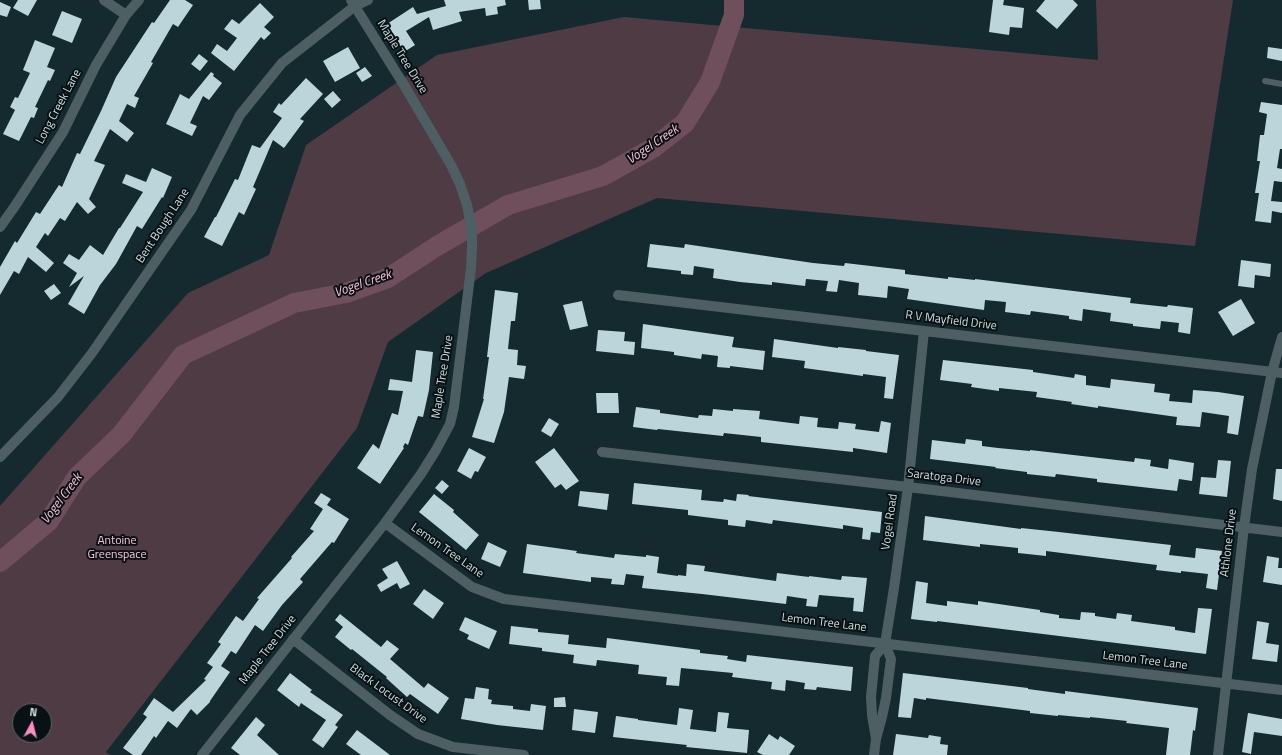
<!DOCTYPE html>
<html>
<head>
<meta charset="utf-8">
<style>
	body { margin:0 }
	#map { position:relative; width:1282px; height:755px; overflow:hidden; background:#142a2f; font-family:"Titillium Web",sans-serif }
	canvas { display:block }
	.north { position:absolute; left:12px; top:703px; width:40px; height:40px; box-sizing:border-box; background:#081113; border:1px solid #586265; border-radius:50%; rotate:7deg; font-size:11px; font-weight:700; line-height:16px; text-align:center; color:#cfdcdf }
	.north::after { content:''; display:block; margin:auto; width:14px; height:18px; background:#fc8fc1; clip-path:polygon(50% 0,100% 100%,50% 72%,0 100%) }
</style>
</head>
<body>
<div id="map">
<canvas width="1282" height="755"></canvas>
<div class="north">N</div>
</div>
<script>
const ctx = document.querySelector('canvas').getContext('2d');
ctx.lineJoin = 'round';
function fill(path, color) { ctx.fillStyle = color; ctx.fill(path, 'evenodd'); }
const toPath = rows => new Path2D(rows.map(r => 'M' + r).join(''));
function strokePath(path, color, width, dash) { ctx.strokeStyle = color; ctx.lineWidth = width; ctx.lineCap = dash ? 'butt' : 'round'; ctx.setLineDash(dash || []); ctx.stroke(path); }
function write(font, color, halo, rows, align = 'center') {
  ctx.font = font + ' "Titillium Web",sans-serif'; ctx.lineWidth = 4; ctx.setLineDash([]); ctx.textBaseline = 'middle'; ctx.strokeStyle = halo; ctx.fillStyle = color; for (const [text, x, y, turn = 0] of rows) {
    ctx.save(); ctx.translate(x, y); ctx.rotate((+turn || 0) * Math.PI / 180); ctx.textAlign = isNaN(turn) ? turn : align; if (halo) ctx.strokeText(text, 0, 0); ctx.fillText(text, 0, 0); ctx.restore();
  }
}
fill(toPath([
	[1096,0,1233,0,1195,246,657,198,486,273,388,342,357,428,106,752,110,755,0,755,0,506,188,293,269,255,306,145,437,55,624,17,1098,60],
	[20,711,44,711,44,735,20,735]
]), '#4f3b43');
strokePath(toPath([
	[0,562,49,521,77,477,121,435,183,355,294,303,346,293,388,278,437,246,508,205,603,176,653,148,685,123,710,82,734,15,734,0]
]), '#6f4f5c', 20);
fill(toPath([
	[18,0,37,0,28,16,13,8],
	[170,0,185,0,193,5,178,27,173,24,151,62,153,63,134,96,139,98,135,108,127,104,119,121,134,133,127,142,110,129,94,161,105,165,89,199,96,207,88,214,77,202,65,221,60,218,48,236,45,233,36,247,54,263,46,272,28,257,19,274,14,271,0,295,0,267,15,241,17,243,36,212,40,214,59,185,62,187,77,153,80,154,101,111,116,77,152,22,154,23],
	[444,0,505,0,506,5,497,7,498,14,486,16,485,8,459,12,462,21,433,30,429,17,406,31,415,45,404,52,387,24,413,7,417,14,446,6],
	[528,0,540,0,541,9,529,10],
	[993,0,1004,0,1003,5,1024,8,1022,28,1010,27,1009,35,989,32],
	[1045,0,1073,0,1078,5,1057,29,1036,11],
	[0,2,11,7,7,17,0,15],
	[260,3,274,17,264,27,271,33,264,40,261,37,234,71,211,53,217,44,227,51,237,38,224,29,232,19,239,24],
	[62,11,82,19,72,43,52,35],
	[35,40,55,48,47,67,55,70,50,81,48,80,35,107,38,108,34,118,31,117,19,141,3,134,15,110,10,107,15,97,18,98,30,73,23,70],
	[348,47,360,68,335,82,323,61],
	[1268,47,1282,49,1282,61,1267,58],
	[199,54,208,61,200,71,191,64],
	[365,67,372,76,362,82,356,73],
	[211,72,214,74,213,76,222,83,209,100,203,96,190,123,197,126,192,136,166,124,180,94,189,99],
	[306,78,323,94,300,119,304,121,284,148,273,140,253,187,256,189,244,215,239,212,222,246,204,237,215,217,216,217,235,179,238,180,252,145,260,148,282,118,273,112,279,103,281,105],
	[333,91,341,100,332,108,324,99],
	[1261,102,1282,105,1282,149,1280,149,1277,168,1282,169,1282,182,1274,181,1271,201,1282,202,1282,213,1272,211,1271,223,1255,221,1259,193,1255,193,1260,161,1257,161,1260,135,1264,135,1267,114,1259,112],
	[152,168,172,177,163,198,162,197,142,229,137,226,116,264,100,285,84,314,68,304,84,276,69,287,77,273,63,263,69,254,79,260,90,245,103,255,119,228,120,228,143,192,122,183,126,174,146,182],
	[650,244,684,248,685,244,813,263,844,266,845,263,905,270,905,274,948,279,948,277,975,280,975,279,1131,298,1130,303,1167,307,1168,305,1193,308,1190,334,1178,332,1179,323,1161,321,1160,329,1133,326,1133,324,1110,321,1111,313,1083,309,1082,321,1069,319,1069,316,1031,311,1030,315,1005,312,1006,302,985,300,984,310,907,299,909,289,888,286,887,298,858,295,859,283,839,280,837,292,826,291,828,281,806,279,805,286,772,282,772,285,740,282,713,278,714,269,694,266,693,275,681,274,681,271,647,267],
	[1241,260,1271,264,1270,277,1255,275,1254,288,1238,286],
	[54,284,61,293,51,300,44,291],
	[495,290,518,293,515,321,511,321,508,349,518,350,517,365,526,366,524,379,509,377,504,412,494,443,472,437,484,399,483,399,489,357,487,357],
	[1241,299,1255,323,1233,336,1218,312],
	[582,301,588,326,570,330,563,305],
	[643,324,734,337,732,347,765,351,763,370,730,366,730,368,717,367,718,356,702,354,701,359,674,355,674,352,641,348],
	[598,330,625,332,624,341,635,342,634,355,596,351],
	[774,339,838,348,838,347,866,350,866,351,899,355,893,399,884,398,886,377,863,374,863,376,804,368,805,361,772,357],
	[416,350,433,352,429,390,423,417,418,416,408,445,405,443,403,447,404,448,380,484,357,468,373,444,379,449,392,413,398,415,403,391,388,390,390,379,412,382],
	[943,360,1033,370,1033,372,1074,378,1075,374,1086,376,1086,385,1110,388,1111,379,1155,384,1154,392,1170,394,1169,401,1192,403,1193,390,1218,392,1244,396,1238,435,1227,433,1229,416,1202,412,1200,427,1176,425,1177,417,1098,406,1098,408,1071,404,1072,402,1036,397,1037,392,999,388,999,391,971,387,972,384,940,380],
	[596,393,618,393,619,413,597,413],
	[636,407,660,410,660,413,698,418,699,415,712,416,713,409,733,411,733,409,760,411,759,419,799,424,800,416,818,418,817,427,838,429,839,422,856,424,855,429,879,432,881,421,891,423,887,453,853,448,853,452,761,442,761,437,724,433,723,436,658,429,657,430,633,427],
	[549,418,559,424,551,437,541,431],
	[966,439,982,441,982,446,998,448,1030,451,1030,450,1134,462,1135,458,1151,460,1150,466,1168,469,1169,459,1194,463,1192,481,1179,479,1177,491,1097,482,1097,479,1056,474,1055,477,1027,474,1027,472,995,468,996,467,930,459,932,440,965,444],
	[469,448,486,457,478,472,475,471,471,479,457,471],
	[554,448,579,481,566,490,561,484,555,488,535,462],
	[1218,460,1231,461,1227,497,1199,494,1201,477,1216,478],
	[1276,469,1282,469,1282,501,1273,499],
	[442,480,449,486,442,494,435,488],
	[634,483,702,490,701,500,723,502,724,499,736,501,737,494,749,495,748,496,882,512,880,533,871,532,870,540,862,539,863,528,843,525,843,529,773,520,772,524,746,520,745,527,728,525,728,520,688,515,688,510,632,504],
	[580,491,609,494,607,510,578,506],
	[321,493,331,499,327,505,349,519,334,543,332,542,300,579,303,582,282,605,263,631,255,625,236,654,231,651,221,666,230,672,210,701,210,702,197,715,191,709,177,728,168,721,156,738,154,736,141,755,133,755,123,748,147,717,143,714,154,698,173,712,206,680,204,679,213,667,207,663,221,644,218,642,236,616,243,621,259,599,257,598,292,558,291,557,314,531,310,529,323,509,314,503],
	[434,494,454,510,453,512,479,535,466,550,419,512],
	[925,516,1021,529,1021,528,1059,532,1171,545,1169,555,1195,558,1196,548,1222,551,1217,590,1206,588,1208,574,1181,571,1181,573,1156,570,1157,565,1046,551,1046,556,1018,553,1018,548,980,544,980,547,923,540],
	[488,542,507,551,500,567,481,559],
	[527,544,577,551,576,553,614,558,615,554,646,557,646,555,659,557,657,573,678,576,678,575,686,576,687,564,705,566,704,571,776,581,777,573,809,577,809,576,841,580,842,576,867,578,863,612,853,611,854,598,819,595,817,607,806,606,807,599,787,596,786,604,702,594,642,588,644,576,626,574,624,585,611,584,612,579,591,577,591,582,523,573],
	[1267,556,1279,558,1278,568,1282,568,1282,585,1263,582],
	[397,561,410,584,400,589,397,583,381,592,377,585,388,578,382,569],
	[916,581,928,583,926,603,947,606,947,601,978,605,978,601,1040,610,1040,612,1059,615,1059,618,1080,620,1081,612,1095,613,1095,616,1116,619,1117,613,1132,615,1131,621,1175,627,1175,630,1195,633,1198,608,1212,609,1206,654,937,621,937,622,911,619],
	[424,589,444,603,433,619,413,604],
	[340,614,381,647,387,640,399,649,390,659,424,688,428,683,449,698,438,714,410,694,407,697,386,678,387,677,352,649,351,650,335,637,343,627,335,620],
	[465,617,497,631,489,649,467,639,469,635,459,630],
	[1257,621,1269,623,1266,643,1279,645,1277,662,1252,659],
	[511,626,538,629,538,632,569,635,568,644,606,648,607,638,700,650,700,653,728,656,727,659,746,662,747,655,853,667,851,691,817,687,816,690,804,689,805,683,786,680,785,691,771,689,772,682,732,677,733,673,681,668,679,686,666,685,667,677,638,674,639,665,597,660,596,666,573,663,574,655,542,651,542,648,509,644],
	[290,673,312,690,310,692,343,715,335,725,338,727,323,748,312,740,326,720,301,703,299,707,277,690],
	[903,673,1028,688,1028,689,1065,694,1065,691,1198,708,1195,731,1193,730,1190,755,1166,755,1169,728,1126,723,1127,721,1090,717,1090,718,1058,715,1058,716,1030,713,1030,711,926,698,926,700,914,698,911,718,898,717],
	[476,687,489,689,488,699,492,700,491,704,513,706,513,709,530,711,531,704,546,706,543,730,497,725,461,719,465,698,474,699],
	[565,697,566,707,554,707,554,698],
	[679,708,693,710,690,729,716,732,718,712,729,713,727,728,749,730,747,753,686,747,687,745,613,737,616,716,638,719,638,720,677,725],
	[574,709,598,712,595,733,572,730],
	[1248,713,1282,719,1282,736,1254,732,1251,754,1242,752],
	[256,717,265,725,257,735,279,755,240,755,231,748],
	[357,730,390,755,361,755,346,744],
	[769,734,778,740,780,736,795,746,789,755,763,755,757,752],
	[896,734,928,738,929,735,941,737,940,744,948,745,947,755,893,755]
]), '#bbd5db');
strokePath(toPath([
	[1265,81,1282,84]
]), '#4e5f63', 6);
strokePath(toPath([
	[104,0,126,15],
	[0,227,15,206,63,132,96,65,126,15,139,0],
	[618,295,1282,373],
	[602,452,908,487,1282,532],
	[0,457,58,397,92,353,191,210,240,115,282,63,355,6,368,0],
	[385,523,472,587,504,599,1282,690],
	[293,639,390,715,418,734,453,747,524,755],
	[876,739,872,715,871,697,875,656,885,644,894,588,908,487,924,331],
	[202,755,385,523,421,474,436,450,450,424,454,407,471,268,472,248,472,231,467,205,460,184,451,165,404,85,351,0],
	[874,755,876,739,882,717,886,698,891,659,885,644],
	[1218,755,1244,527,1252,469,1272,372,1282,337]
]), '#4e5f63', 10);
write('12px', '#cfdcdf', '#081113', [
	["Maple Tree Drive",402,57,58],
	["Long Creek Lane",59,107,-62],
	["Bent Bough Lane",163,226,-57],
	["R V Mayfield Drive",951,321,7],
	["Maple Tree Drive",443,377,-81],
	["Saratoga Drive",944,478,7],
	["Vogel Road",890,522,-82],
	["Athlone Drive",1229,543,-83],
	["Lemon Tree Lane",447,551,35],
	["Lemon Tree Lane",824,623,7],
	["Maple Tree Drive",268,650,-52],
	["Lemon Tree Lane",1145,661,7],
	["Black Locust Drive",388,694,36]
]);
write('12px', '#fec1db', '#081113', [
	["Antoine",117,541],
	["Greenspace",117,555]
]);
write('italic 13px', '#fdc0da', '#081113', [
	["Vogel Creek",653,145,-34],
	["Vogel Creek",363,284,-19],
	["Vogel Creek",62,499,-53]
]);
</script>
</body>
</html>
